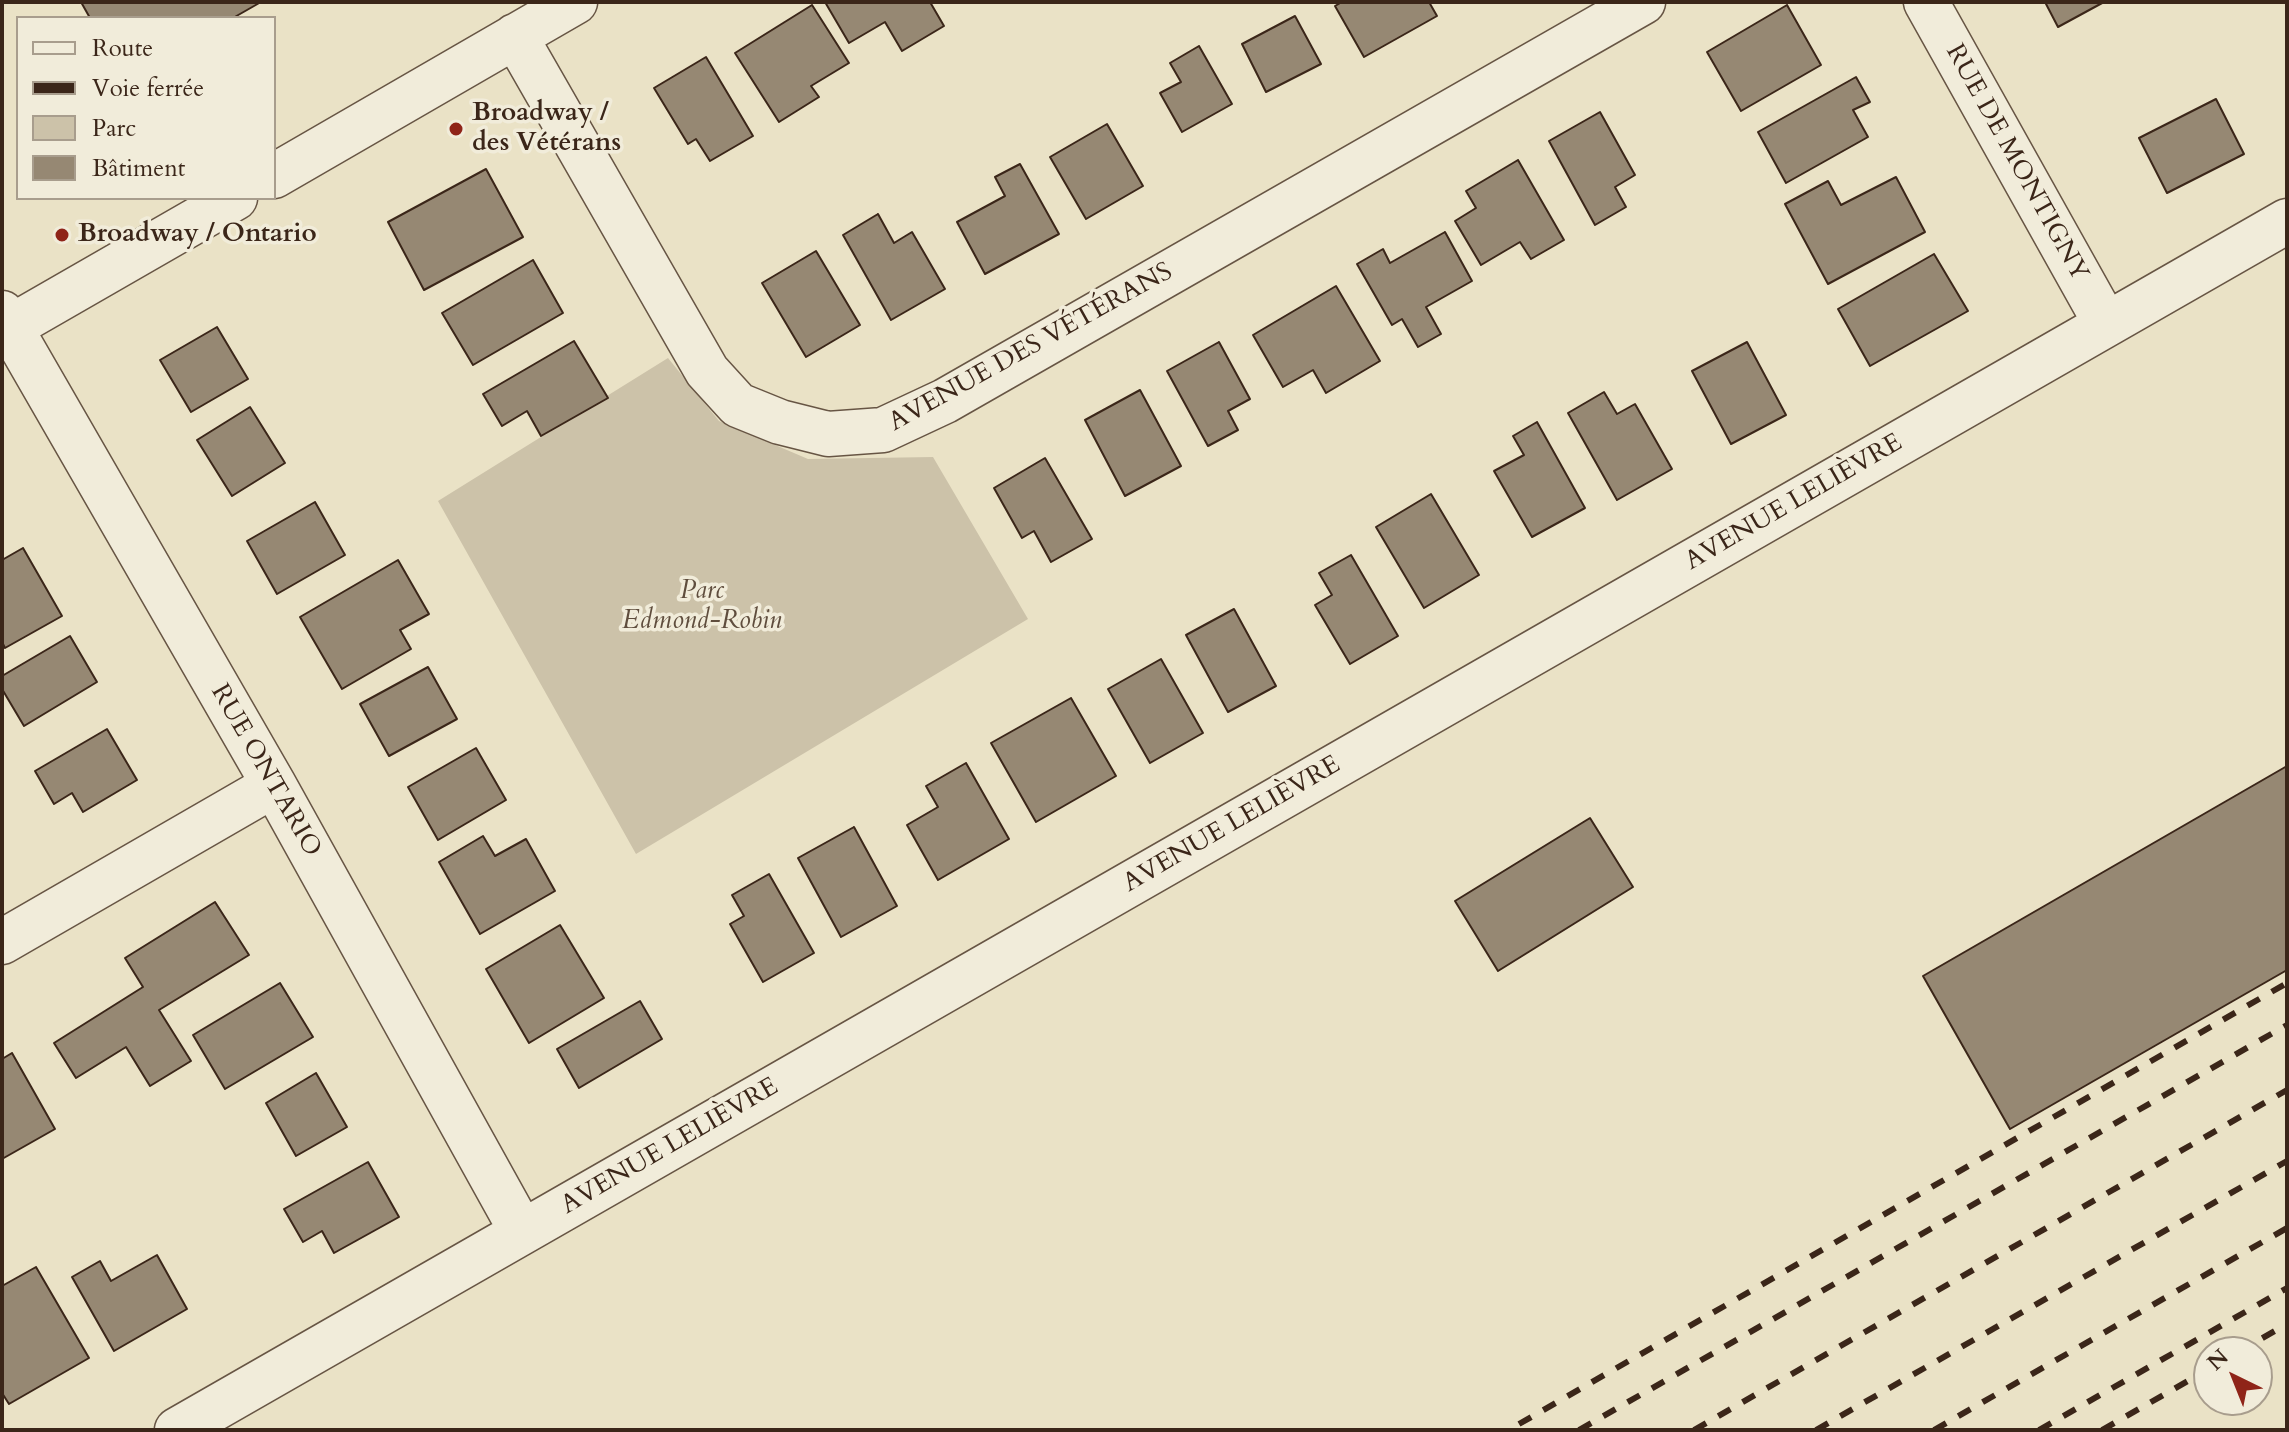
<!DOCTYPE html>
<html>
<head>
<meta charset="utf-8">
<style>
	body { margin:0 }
	#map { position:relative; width:2289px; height:1432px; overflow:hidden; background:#eae2c6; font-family:Cardo,serif }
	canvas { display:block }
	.frame { position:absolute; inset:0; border:4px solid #3b2619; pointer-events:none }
	.legend { position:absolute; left:16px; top:16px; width:260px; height:184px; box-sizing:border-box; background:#f1ecda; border:2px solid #a89d8d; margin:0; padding:10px 14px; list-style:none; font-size:24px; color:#3b2619 }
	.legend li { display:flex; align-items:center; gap:16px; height:40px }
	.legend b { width:40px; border:2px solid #a89d8d }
	.north { position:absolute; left:2193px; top:1336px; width:80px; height:80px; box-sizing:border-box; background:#f1ecda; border:2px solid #a89d8d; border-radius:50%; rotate:317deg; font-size:22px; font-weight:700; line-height:32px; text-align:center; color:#3b2619 }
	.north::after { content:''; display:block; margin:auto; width:28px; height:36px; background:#8f2418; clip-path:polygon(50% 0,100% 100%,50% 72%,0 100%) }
</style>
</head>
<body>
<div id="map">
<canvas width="2289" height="1432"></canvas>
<div class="frame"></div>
<ul class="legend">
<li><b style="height:10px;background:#f1ecda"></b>Route</li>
<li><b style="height:10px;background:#3b2619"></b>Voie ferrée</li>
<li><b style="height:22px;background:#ccc2a9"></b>Parc</li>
<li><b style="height:22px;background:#968873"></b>Bâtiment</li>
</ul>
<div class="north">N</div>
</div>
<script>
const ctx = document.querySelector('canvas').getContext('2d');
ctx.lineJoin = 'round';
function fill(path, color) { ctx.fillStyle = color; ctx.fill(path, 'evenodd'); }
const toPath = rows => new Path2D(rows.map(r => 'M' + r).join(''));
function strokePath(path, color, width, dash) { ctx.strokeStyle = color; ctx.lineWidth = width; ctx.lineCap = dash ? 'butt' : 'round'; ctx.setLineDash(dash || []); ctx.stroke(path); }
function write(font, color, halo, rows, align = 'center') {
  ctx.font = font + ' Cardo,serif'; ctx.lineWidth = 7; ctx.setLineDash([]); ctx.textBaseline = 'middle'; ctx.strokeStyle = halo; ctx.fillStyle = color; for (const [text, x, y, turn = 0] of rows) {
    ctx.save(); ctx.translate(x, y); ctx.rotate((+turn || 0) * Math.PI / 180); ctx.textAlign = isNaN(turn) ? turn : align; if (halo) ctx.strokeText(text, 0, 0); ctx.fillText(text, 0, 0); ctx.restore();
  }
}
fill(toPath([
	[668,358,719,421,808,459,933,457,1028,619,636,854,438,501]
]), '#ccc2a9');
const building = toPath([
	[81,2,261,2,233,18,90,18,81,2],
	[825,2,930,2,944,26,902,51,885,22,849,43,825,2],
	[1342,2,1429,2,1437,16,1364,57,1335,6,1342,2],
	[2045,2,2104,2,2058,27,2045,2],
	[812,5,849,63,811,86,819,97,779,122,735,53,812,5],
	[1787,5,1821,65,1741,111,1707,52,1787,5],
	[1295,16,1321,64,1266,92,1242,44,1295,16],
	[1199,46,1232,104,1182,132,1160,93,1181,82,1170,63,1199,46],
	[706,57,753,136,710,161,696,139,688,144,654,88,706,57],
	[1856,77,1870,102,1853,110,1868,137,1786,183,1758,132,1856,77],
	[2216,99,2244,154,2167,193,2139,138,2216,99],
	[1600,112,1635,175,1615,187,1626,207,1595,225,1549,141,1600,112],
	[1107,124,1143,186,1086,219,1050,157,1107,124],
	[1518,160,1564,240,1531,259,1520,242,1481,265,1455,221,1476,208,1466,191,1518,160],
	[1020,164,1059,234,985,274,957,222,1005,196,995,177,1020,164],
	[486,169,523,237,424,290,388,222,486,169],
	[1896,177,1925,232,1828,284,1785,204,1828,181,1841,205,1896,177],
	[878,214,894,243,912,232,945,289,891,320,843,235,878,214],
	[1445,232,1472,281,1426,307,1441,334,1418,347,1402,319,1392,325,1357,264,1383,249,1390,263,1445,232],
	[816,251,860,325,806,357,762,283,816,251],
	[1934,254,1968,311,1870,366,1838,309,1934,254],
	[533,260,563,313,473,365,442,313,533,260],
	[1336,286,1380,361,1326,393,1313,370,1283,387,1253,335,1336,286],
	[217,327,248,379,191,412,160,360,217,327],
	[574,341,608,398,541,436,527,411,502,426,483,394,574,341],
	[1219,342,1250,399,1228,411,1238,430,1208,446,1167,371,1219,342],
	[1747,342,1786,415,1731,444,1692,371,1747,342],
	[1140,390,1181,466,1125,496,1085,420,1140,390],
	[1604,392,1617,414,1635,404,1672,469,1617,500,1568,413,1604,392],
	[250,407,285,463,232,496,197,440,250,407],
	[1537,422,1585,508,1532,537,1494,471,1524,455,1513,436,1537,422],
	[1045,458,1092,539,1051,562,1034,531,1022,538,994,488,1045,458],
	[1431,494,1479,575,1424,608,1376,527,1431,494],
	[315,502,345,555,277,594,247,541,315,502],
	[23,548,62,616,5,648,2,642,2,560,23,548],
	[1351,555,1398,636,1350,664,1315,605,1332,595,1319,573,1351,555],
	[398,560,429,614,400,630,411,649,342,689,300,617,398,560],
	[1234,609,1276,686,1228,712,1186,635,1234,609],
	[70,636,97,682,24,726,2,689,2,676,70,636],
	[1161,659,1203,733,1150,763,1108,689,1161,659],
	[428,667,457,719,389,756,360,704,428,667],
	[1071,698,1116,776,1036,822,991,743,1071,698],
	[107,729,137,780,83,812,72,793,54,804,35,771,107,729],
	[476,748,506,800,438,840,408,787,476,748],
	[966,763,1009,839,938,880,907,825,938,807,926,786,966,763],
	[2287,766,2287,970,2010,1129,1923,976,2287,766],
	[1590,818,1633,887,1498,971,1455,901,1590,818],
	[854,827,897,906,841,937,798,858,854,827],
	[483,836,495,856,526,839,555,891,480,934,439,862,483,836],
	[769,874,814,953,763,982,730,924,744,916,732,895,769,874],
	[215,902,249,955,159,1010,191,1061,150,1086,126,1047,76,1078,54,1043,143,987,125,958,215,902],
	[560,925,604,998,529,1043,486,969,560,925],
	[280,983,313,1037,225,1089,193,1035,280,983],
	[640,1001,662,1039,579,1088,557,1049,640,1001],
	[12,1053,55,1129,2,1159,2,1059,12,1053],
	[316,1073,347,1127,296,1156,266,1103,316,1073],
	[368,1162,399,1217,334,1253,322,1231,303,1242,284,1209,368,1162],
	[157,1255,187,1309,114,1351,72,1277,100,1261,111,1281,157,1255],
	[36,1267,89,1358,9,1404,2,1393,2,1286,36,1267]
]);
fill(building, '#968873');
strokePath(building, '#3b2619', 2);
const minor = toPath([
	[1926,2,2106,324],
	[515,36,707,371,738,405,780,422,828,434,883,430,945,401,1643,2],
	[274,176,575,2],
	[2,313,274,785,522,1232],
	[2,332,235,198],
	[2,942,274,785],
	[177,1430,2287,221]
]);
strokePath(minor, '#675544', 47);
strokePath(minor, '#f1ecda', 44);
strokePath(toPath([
	[2238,1352,2287,1324],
	[1519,1424,2287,983],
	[1579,1430,2287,1025],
	[1694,1430,2287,1090],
	[1816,1430,2287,1161],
	[1934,1430,2287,1228],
	[2039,1430,2287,1288],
	[2102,1430,2209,1369]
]), '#3b2619', 6, [14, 14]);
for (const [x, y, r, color] of [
	[456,129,8,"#8f2418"],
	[62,235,8,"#8f2418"]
]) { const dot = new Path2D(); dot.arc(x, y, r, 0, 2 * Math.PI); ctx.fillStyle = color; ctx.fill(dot); strokePath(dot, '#f1ecda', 3); }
write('bold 26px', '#3b2619', '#f1ecda', [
	["Broadway /",472,114],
	["des Vétérans",472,144],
	["Broadway / Ontario",78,235]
], 'left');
write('26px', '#3b2619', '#f1ecda', [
	["RUE DE MONTIGNY",2016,163,61],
	["AVENUE DES VÉTÉRANS",1031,348,-29],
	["AVENUE LELIÈVRE",1794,503,-30],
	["RUE ONTARIO",265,771,60],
	["AVENUE LELIÈVRE",1232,825,-30],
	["AVENUE LELIÈVRE",670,1147,-30]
]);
write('italic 26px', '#5f4d3d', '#f1ecda', [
	["Parc",702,592],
	["Edmond-Robin",702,622]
]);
</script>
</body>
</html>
